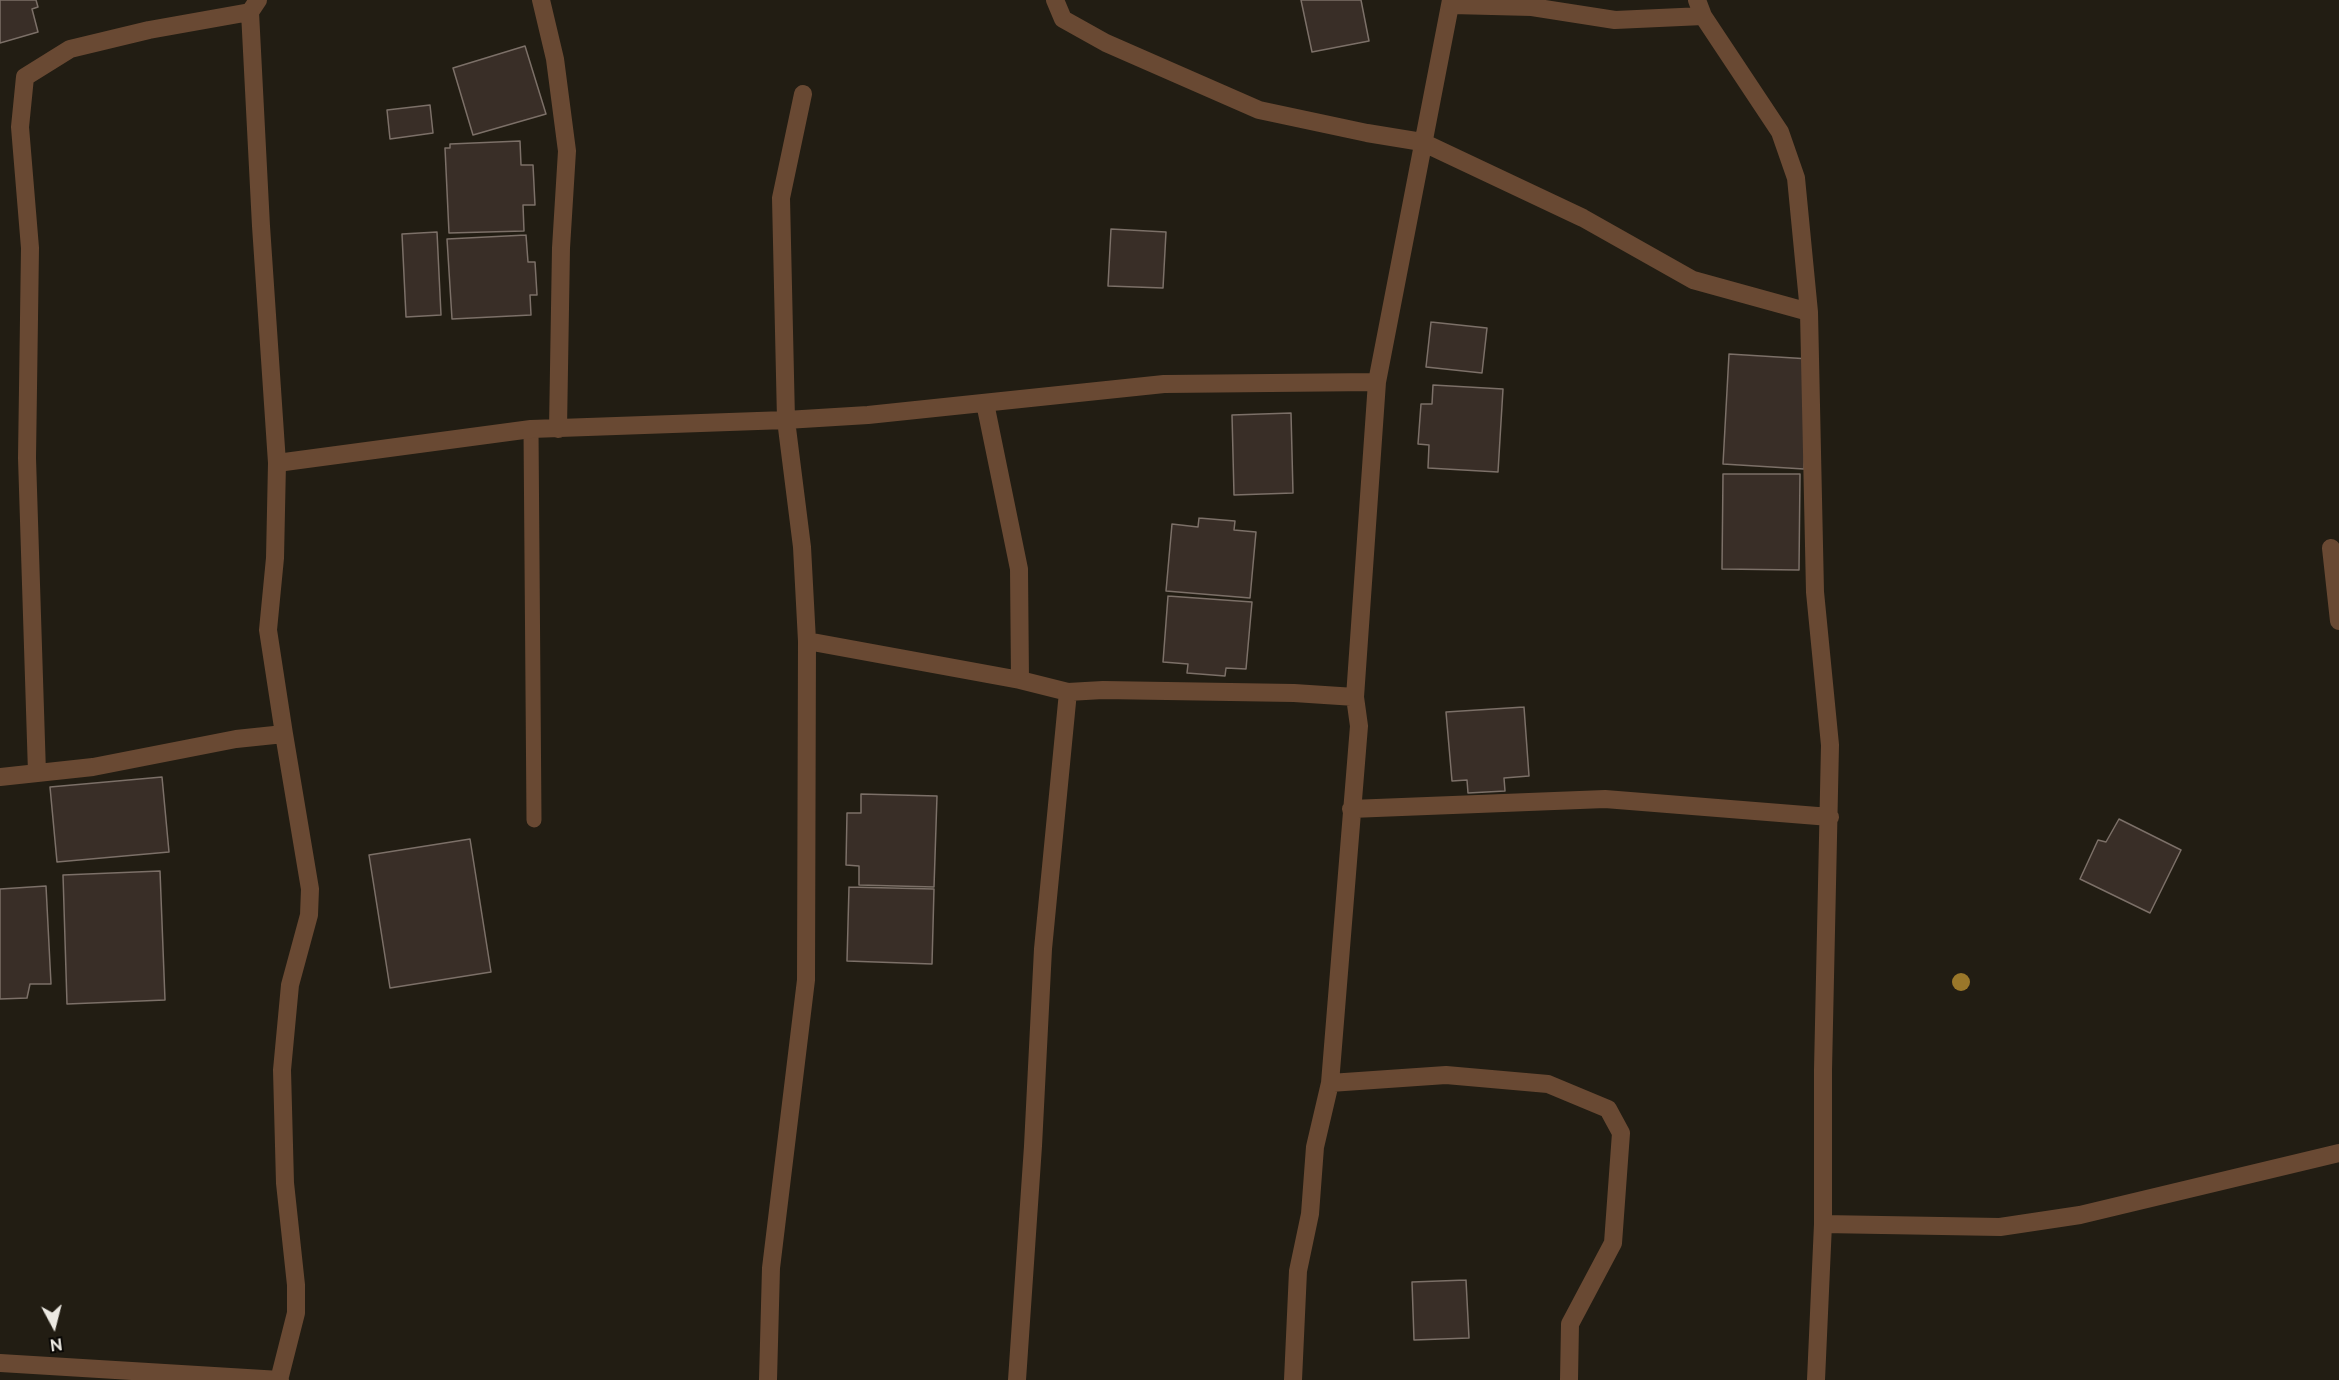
<!DOCTYPE html>
<html>
<head>
<meta charset="utf-8">
<style>
	body { margin:0 }
	#map { position:relative; width:2339px; height:1380px; overflow:hidden; background:#221d13; font-family:Raleway,sans-serif }
	canvas { display:block }
	.north { position:absolute; left:24px; top:1296px; width:60px; height:60px; -webkit-text-stroke:4px #090704; paint-order:stroke; rotate:173deg; font-size:16px; font-weight:700; line-height:24px; text-align:center; color:#ece9e2 }
	.north::after { content:''; display:block; margin:auto; width:21px; height:27px; background:#ece9e2; clip-path:polygon(50% 0,100% 100%,50% 72%,0 100%) }
</style>
</head>
<body>
<div id="map">
<canvas width="2339" height="1380"></canvas>
<div class="north">N</div>
</div>
<script>
const ctx = document.querySelector('canvas').getContext('2d');
ctx.lineJoin = 'round';
function fill(path, color) { ctx.fillStyle = color; ctx.fill(path, 'evenodd'); }
const toPath = rows => new Path2D(rows.map(r => 'M' + r).join(''));
function strokePath(path, color, width, dash) { ctx.strokeStyle = color; ctx.lineWidth = width; ctx.lineCap = dash ? 'butt' : 'round'; ctx.setLineDash(dash || []); ctx.stroke(path); }
const building = toPath([
	[0,0,36,0,38,7,32,9,38,32,0,43,0,0],
	[1301,0,1361,0,1369,41,1312,52,1301,0],
	[525,46,546,114,473,135,453,68,525,46],
	[430,105,433,133,390,139,387,110,430,105],
	[520,141,521,165,533,165,535,205,523,205,524,231,449,233,445,148,450,148,450,144,520,141],
	[1111,229,1166,232,1163,288,1108,286,1111,229],
	[437,232,441,315,406,317,402,234,437,232],
	[526,235,528,262,535,262,537,295,530,295,531,315,452,319,447,239,526,235],
	[1431,322,1487,328,1482,373,1426,367,1431,322],
	[1729,354,1810,359,1804,469,1723,464,1729,354],
	[1433,385,1503,389,1498,472,1428,468,1429,445,1418,444,1421,404,1432,404,1433,385],
	[1291,413,1293,493,1234,495,1232,415,1291,413],
	[1723,474,1800,474,1799,570,1722,569,1723,474],
	[1199,518,1235,521,1234,530,1256,532,1250,598,1166,591,1172,524,1198,527,1199,518],
	[1168,596,1252,602,1246,669,1226,668,1225,676,1187,673,1188,664,1163,662,1168,596],
	[1524,707,1529,776,1504,778,1505,791,1468,793,1467,780,1452,781,1446,712,1524,707],
	[162,777,169,852,57,862,50,787,162,777],
	[861,794,937,796,934,887,859,885,859,866,846,865,847,813,861,813,861,794],
	[2119,819,2181,850,2150,913,2080,879,2098,840,2106,842,2119,819],
	[470,839,491,972,390,988,369,855,470,839],
	[160,871,165,1000,67,1004,63,875,160,871],
	[46,886,51,984,30,984,27,998,0,999,0,889,46,886],
	[849,887,934,889,932,964,847,961,849,887],
	[1466,1280,1469,1338,1414,1340,1412,1282,1466,1280]
]);
fill(building, '#392e27');
strokePath(building, '#7c7068', 1.5);
strokePath(toPath([
	[531,429,534,820]
]), '#694933', 15);
strokePath(toPath([
	[541,0,555,59,567,151,561,248,558,429],
	[1055,0,1063,19,1106,43,1259,110,1367,133,1422,142,1583,218,1693,280,1809,312],
	[1697,0,1703,16,1780,132,1796,178,1809,312,1815,592,1830,745,1823,1070,1823,1224,1816,1380],
	[1452,5,1532,7,1615,20,1703,16],
	[803,94,781,198,786,420,868,415,1164,384,1377,382],
	[985,403,1019,569,1020,680],
	[277,463,531,429,786,420,802,547,807,641,806,980,771,1268,768,1380],
	[2331,548,2339,621],
	[807,641,1020,680,1068,692,1103,690,1294,693,1355,697,1359,726,1330,1083,1315,1147,1310,1214,1298,1271,1293,1380],
	[1355,697,1377,382,1451,0],
	[37,773,27,458,30,248,20,127,25,77,70,49,149,30,250,12],
	[0,777,93,767,236,739,284,734,268,630,275,558,277,463,261,226,250,12,258,0],
	[1351,809,1605,799,1830,817],
	[1330,1083,1446,1075,1548,1084,1608,1109,1621,1133,1613,1243,1570,1324,1569,1380],
	[1823,1224,2000,1227,2080,1215,2339,1153],
	[0,1363,280,1380],
	[279,1380,296,1313,296,1285,285,1183,282,1070,290,985,309,915,310,889,284,734],
	[1017,1380,1033,1146,1043,949,1068,692]
]), '#694933', 18);
ctx.fillStyle = '#9a772a';
for (const [x, y] of [
	[1961,982]
]) { ctx.beginPath(); ctx.arc(x, y, 9, 0, 2 * Math.PI); ctx.fill(); }
</script>
</body>
</html>
